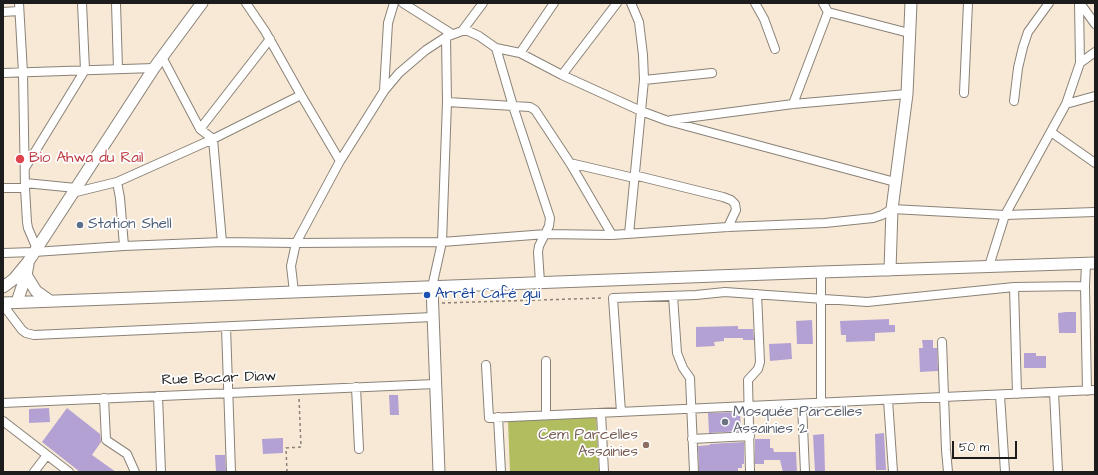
<!DOCTYPE html>
<html>
<head>
<meta charset="utf-8">
<style>
	body { margin:0 }
	#map { position:relative; width:1098px; height:475px; overflow:hidden; background:#f7e9d5; font-family:"Architects Daughter",sans-serif }
	canvas { display:block }
	.frame { position:absolute; inset:0; border:4px solid #1c1c1c; pointer-events:none }
	.scale { position:absolute; left:952px; top:441px; width:65px; height:18px; box-sizing:border-box; border:2px solid #1c1c1c; border-top:0; padding-left:5px; font-size:12px; line-height:14px; white-space:nowrap; color:#1c1c1c; -webkit-text-stroke:3px #fff; paint-order:stroke }
</style>
</head>
<body>
<div id="map">
<canvas width="1098" height="475"></canvas>
<div class="frame"></div>
<div class="scale">50 m</div>
</div>
<script>
const ctx = document.querySelector('canvas').getContext('2d');
ctx.lineJoin = 'round';
function fill(path, color) { ctx.fillStyle = color; ctx.fill(path, 'evenodd'); }
const toPath = rows => new Path2D(rows.map(r => 'M' + r).join(''));
function strokePath(path, color, width, dash) { ctx.strokeStyle = color; ctx.lineWidth = width; ctx.lineCap = dash ? 'butt' : 'round'; ctx.setLineDash(dash || []); ctx.stroke(path); }
function write(font, color, halo, rows, align = 'center') {
  ctx.font = font + ' "Architects Daughter",sans-serif'; ctx.lineWidth = 3.5; ctx.setLineDash([]); ctx.textBaseline = 'middle'; ctx.strokeStyle = halo; ctx.fillStyle = color; for (const [text, x, y, turn = 0] of rows) {
    ctx.save(); ctx.translate(x, y); ctx.rotate((+turn || 0) * Math.PI / 180); ctx.textAlign = isNaN(turn) ? turn : align; if (halo) ctx.strokeText(text, 0, 0); ctx.fillText(text, 0, 0); ctx.restore();
  }
}
fill(toPath([
	[596,417,599,472,510,472,508,421]
]), '#b1bd5e');
fill(toPath([
	[1066,312,1076,312,1076,333,1059,333,1058,313],
	[889,319,889,325,895,325,895,332,875,333,875,341,846,342,846,335,841,335,840,321],
	[812,320,813,344,797,344,796,321],
	[738,326,738,329,753,329,754,340,743,340,743,338,724,338,724,341,714,342,715,346,696,347,696,327],
	[922,340,933,340,933,348,937,348,938,371,920,372,919,348,923,348],
	[791,343,792,359,770,361,769,344],
	[1024,353,1036,353,1036,356,1046,356,1046,368,1024,368],
	[389,395,398,395,399,415,390,415],
	[49,408,50,422,29,423,29,409],
	[67,408,100,434,101,442,92,455,116,472,80,472,42,442],
	[740,412,741,431,709,433,708,413],
	[884,433,886,470,876,470,875,434],
	[824,434,825,472,815,472,813,435],
	[283,438,283,453,263,454,262,439],
	[755,439,770,439,770,448,773,448,774,452,796,452,797,472,783,472,780,460,764,460,764,464,755,464],
	[744,442,744,464,742,464,742,468,738,468,738,472,699,472,698,446,710,445,710,444],
	[215,455,225,455,226,472,216,472]
]), '#b4a1d4');
const street = toPath([
	[19,3,23,73,25,188,27,222,28,228,37,249],
	[116,3,118,69],
	[246,3,265,31,301,95],
	[403,3,452,34],
	[755,3,764,19,775,49],
	[1079,3,1080,63],
	[1080,3,1095,24],
	[3,12,19,11],
	[828,12,909,33],
	[462,31,483,3],
	[496,48,513,106,550,218,549,226,539,246,538,252,540,282],
	[520,53,562,75,641,111,668,121,895,182],
	[3,73,154,68],
	[562,75,617,3],
	[644,80,712,73],
	[384,91,388,23,394,3],
	[964,93,968,3],
	[1014,101,1018,68,1023,47,1028,32,1049,3],
	[447,102,530,107,535,110,570,163,612,235],
	[793,104,828,12,823,3],
	[1066,104,1095,96],
	[671,120,793,104,907,94],
	[200,129,270,39],
	[1051,132,1095,163],
	[570,163,634,178],
	[25,168,85,70,82,3],
	[634,175,723,197,731,200,735,204,736,210,728,227],
	[117,182,120,198,124,246],
	[25,183,76,188],
	[3,188,25,188],
	[72,193,117,182,213,139,301,95,340,161],
	[629,234,644,80,643,55,639,22,631,3],
	[222,242,296,243,340,161,384,91,399,73,426,50,446,37,462,31,468,31,479,36,496,48,520,53,554,3],
	[3,253,34,252,124,246,222,242,213,139,200,129,162,57],
	[989,266,1005,215,1066,104,1080,63,1095,52],
	[821,272,821,403],
	[1085,286,1087,391],
	[432,287,442,242,447,102,446,37],
	[1014,287,1017,394],
	[294,292,291,266,296,243,442,242,546,234,612,235,728,227,825,223,873,218,882,215,892,209,1005,215,1095,212],
	[673,296,677,353,683,368,690,378,694,472],
	[3,305,22,330,26,333,34,335,433,317],
	[226,327,231,472],
	[942,342,946,450,948,472],
	[546,361,546,415],
	[486,365,489,418,1095,390],
	[356,387,359,449],
	[1054,392,1058,472],
	[1000,395,1005,472],
	[158,396,161,472],
	[104,398,106,440,127,454,135,472],
	[888,400,893,472],
	[3,403,435,384],
	[802,404,805,472],
	[621,412,613,298,696,295,725,292,867,302,1014,287,1085,286,1086,264,1090,262],
	[601,413,604,472],
	[498,417,501,472],
	[3,421,69,472],
	[692,439,750,436],
	[34,472,47,455],
	[750,472,748,380,758,369,760,362,757,294]
]);
const secondary = toPath([
	[890,270,892,209,907,94,911,3],
	[26,275,36,291,50,301],
	[3,287,14,279,28,262,154,68,202,3],
	[432,287,439,472],
	[17,302,26,275,28,265],
	[3,303,821,272,1095,263]
]);
strokePath(street, '#8a8278', 10);
strokePath(secondary, '#8a8278', 13);
strokePath(toPath([
	[442,303,604,298],
	[287,472,286,448,301,447,299,398]
]), '#8a8278', 1.5, [3, 3]);
strokePath(street, '#fff', 8);
strokePath(secondary, '#fff', 11);
for (const [x, y, r, color] of [
	[20,159,5,"#e0444e"],
	[80,225,4,"#5c6f8a"],
	[427,295,4,"#1a4fb4"],
	[725,422,4,"#6b7280"],
	[646,445,4,"#8d6e63"]
]) { const dot = new Path2D(); dot.arc(x, y, r, 0, 2 * Math.PI); ctx.fillStyle = color; ctx.fill(dot); strokePath(dot, '#fff', 1.5); }
write('15px', '#be3a42', '#fff', [
	["Bio Ahwa du Rail",29,159]
], 'left');
write('15px', '#4e5e75', '#fff', [
	["Station Shell",88,225]
], 'left');
write('15px', '#164399', '#fff', [
	["Arrêt Café gui",435,295]
], 'left');
write('15px', '#1c1c1c', '#fff', [
	["Rue Bocar Diaw",219,379,-2]
]);
write('15px', '#5b616d', '#fff', [
	["Mosquée Parcelles",733,413],
	["Assainies 2",733,430]
], 'left');
write('15px', '#785e54', '#fff', [
	["Cem Parcelles",638,436],
	["Assainies",638,453]
], 'right');
</script>
</body>
</html>
